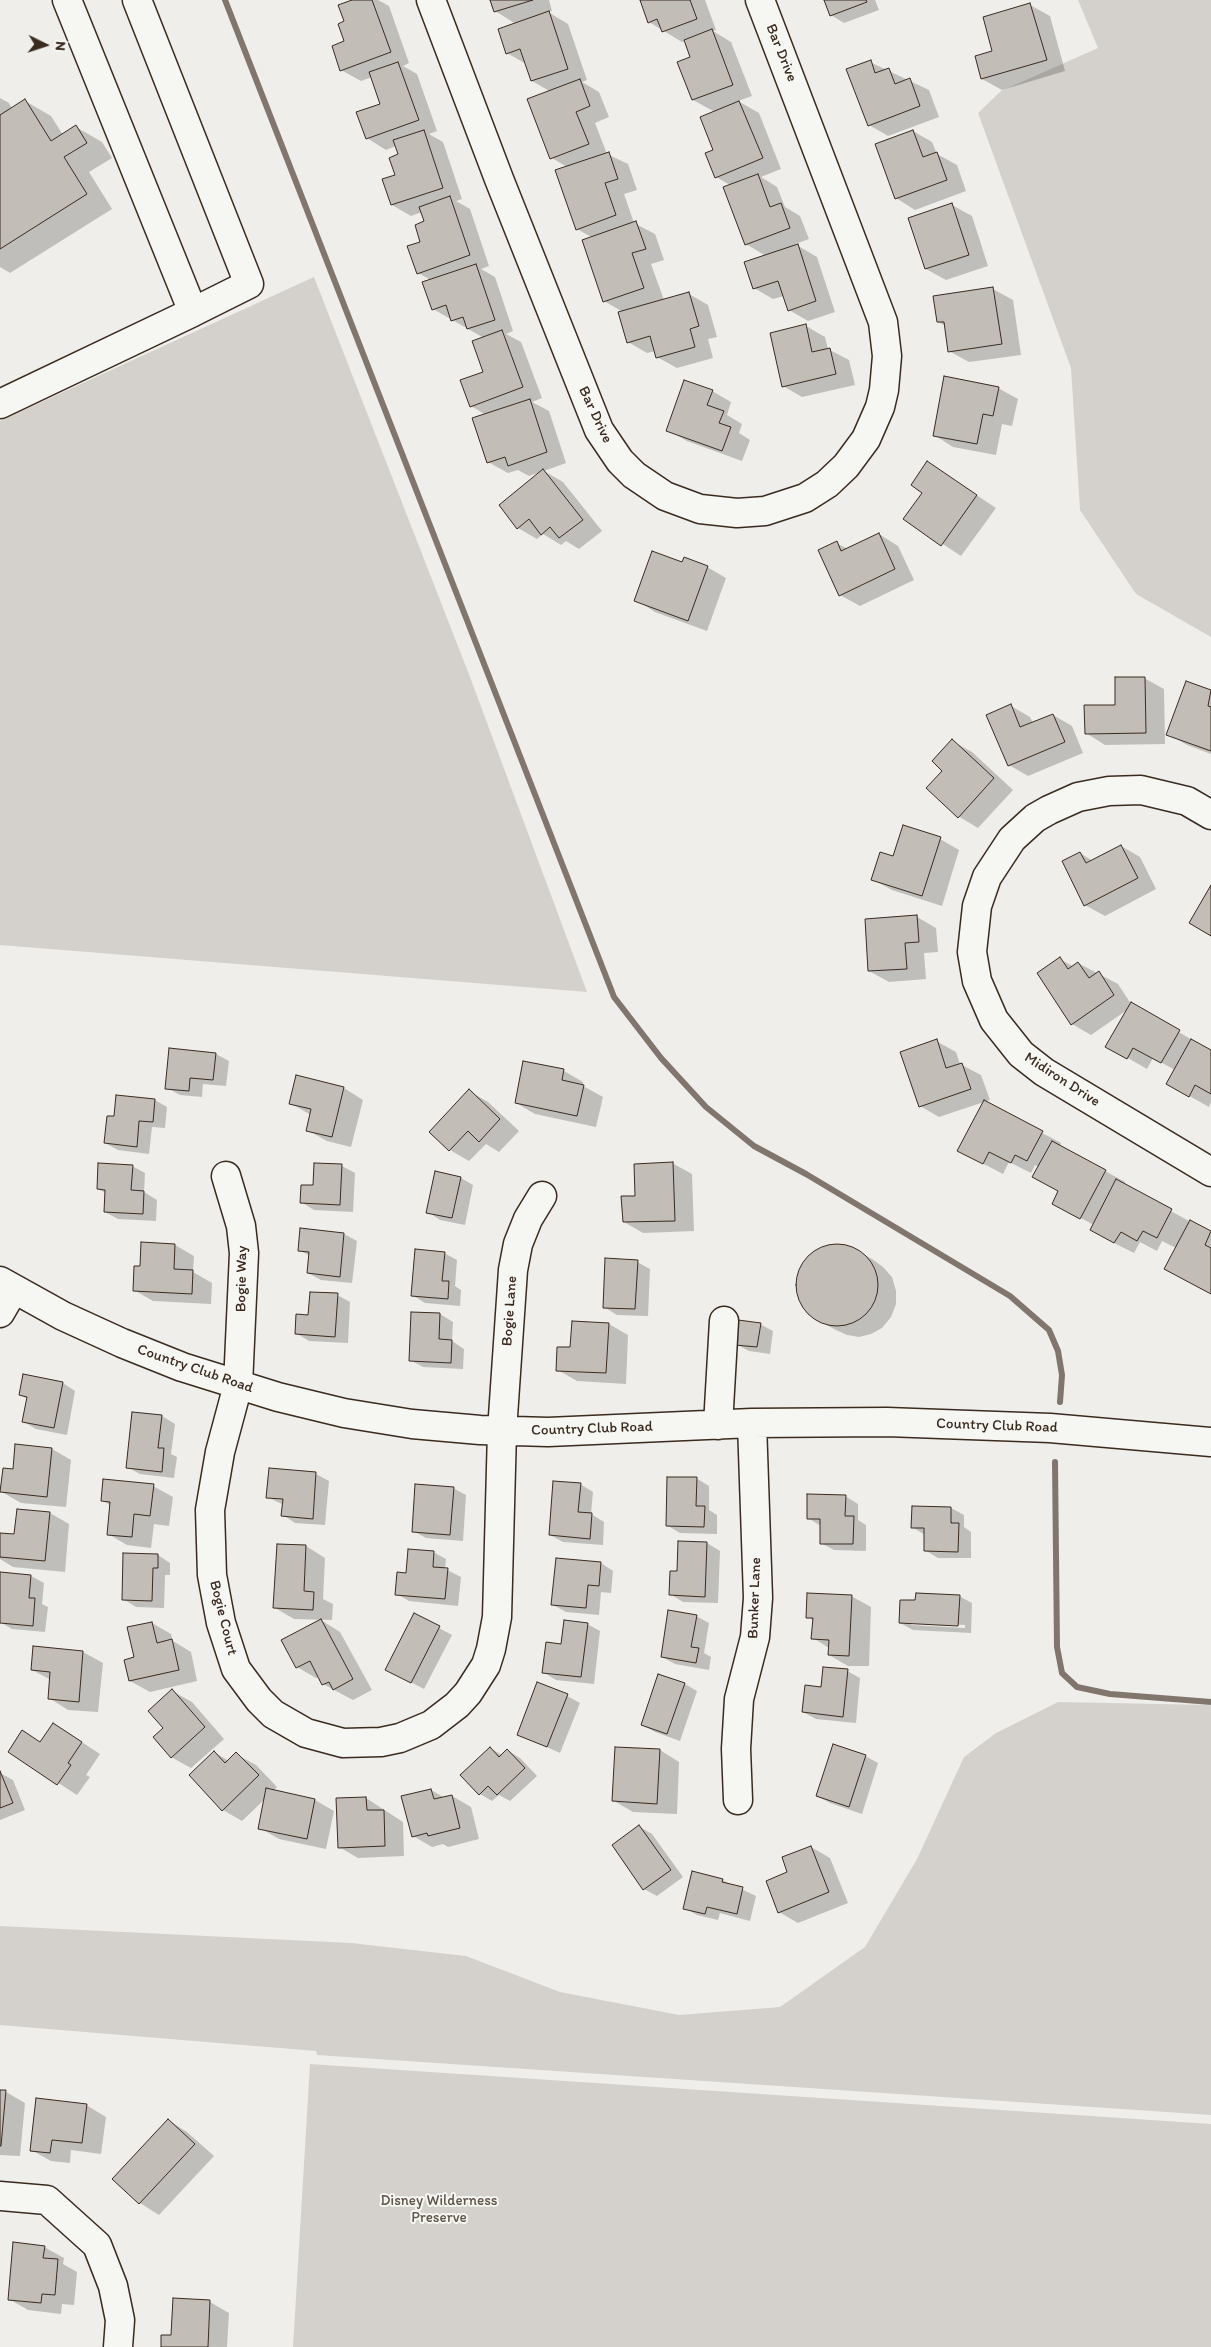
<!DOCTYPE html>
<html>
<head>
<meta charset="utf-8">
<style>
	body { margin:0 }
	#map { position:relative; width:1211px; height:2347px; overflow:hidden; background:#efeeea; font-family:Itim,sans-serif }
	canvas { display:block }
	.north { position:absolute; left:20px; top:20px; width:50px; height:50px; -webkit-text-stroke:4px #f6f6f2; paint-order:stroke; rotate:94deg; font-size:14px; font-weight:700; line-height:20px; text-align:center; color:#3b2a1e }
	.north::after { content:''; display:block; margin:auto; width:18px; height:22px; background:#3b2a1e; clip-path:polygon(50% 0,100% 100%,50% 72%,0 100%) }
</style>
</head>
<body>
<div id="map">
<canvas width="1211" height="2347"></canvas>
<div class="north">N</div>
</div>
<script>
const ctx = document.querySelector('canvas').getContext('2d');
ctx.lineJoin = 'round';
function fill(path, color) { ctx.fillStyle = color; ctx.fill(path, 'evenodd'); }
const toPath = rows => new Path2D(rows.map(r => 'M' + r).join(''));
function strokePath(path, color, width, dash) { ctx.strokeStyle = color; ctx.lineWidth = width; ctx.lineCap = dash ? 'butt' : 'round'; ctx.setLineDash(dash || []); ctx.stroke(path); }
function write(font, color, halo, rows, align = 'center') {
  ctx.font = font + ' Itim,sans-serif'; ctx.lineWidth = 4; ctx.setLineDash([]); ctx.textBaseline = 'middle'; ctx.strokeStyle = halo; ctx.fillStyle = color; for (const [text, x, y, turn = 0] of rows) {
    ctx.save(); ctx.translate(x, y); ctx.rotate((+turn || 0) * Math.PI / 180); ctx.textAlign = isNaN(turn) ? turn : align; if (halo) ctx.strokeText(text, 0, 0); ctx.fillText(text, 0, 0); ctx.restore();
  }
}
fill(toPath([
	[1078,0,1211,0,1211,637,1136,594,1080,510,1071,368,978,113,1001,91,1098,48],
	[314,277,470,677,587,992,0,945,0,421],
	[1058,1702,1211,1705,1211,2115,317,2055,316,2051,0,2025,0,1926,351,1943,466,1956,560,1992,679,2015,780,2007,865,1947,917,1859,964,1757,996,1733],
	[310,2064,1211,2124,1211,2347,293,2347]
]), '#d4d1cc');
fill(toPath([
	[356,0,378,0,389,6,409,63,403,66,417,74,437,131,429,134,443,142,462,199,456,201,470,209,489,266,481,269,495,277,513,331,506,334,521,342,542,398,532,402,549,411,566,463,544,471,563,482,602,531,579,549,566,541,561,545,543,534,537,539,518,528,543,471,529,476,518,470,508,473,488,462,486,415,471,406,485,372,484,338,433,309,431,280,418,273,425,222,422,212,411,216,392,205,399,155,396,146,386,150,367,138,382,104,372,77,361,81,341,70,346,42,346,22],
	[491,0,549,0,552,11,548,12,568,24,587,80,582,82,599,92,609,117,595,123,607,154,628,164,637,190,624,194,634,223,655,234,664,260,651,264,664,300,689,294,708,305,717,337,708,339,713,358,677,368,657,357,655,351,647,353,628,342,623,312,604,301,593,238,577,229,567,167,552,158,529,100,551,92,532,81,526,64,507,53,516,24,495,11],
	[641,0,705,0,716,30,713,31,731,42,752,96,738,101,759,113,781,169,761,177,777,187,785,207,800,216,809,239,795,244,817,257,835,312,808,321,789,310,784,296,773,299,754,288,766,256,746,244,732,186,716,177,715,112,693,100,692,58,685,41,682,42,649,22],
	[824,0,875,0,879,10,844,23,831,15],
	[1030,5,1050,16,1065,71,1002,90,982,79,994,52],
	[870,62,929,90,939,117,888,136,869,125],
	[0,98,9,103,12,109,25,101,51,116,63,135,76,127,102,142,112,158,89,172,112,209,10,273,0,267],
	[913,131,932,142,937,154,957,165,966,191,915,210,896,198],
	[952,205,972,216,988,266,946,280,926,269,910,219],
	[993,289,1013,300,1021,355,969,362,949,351,946,326,938,322],
	[806,326,825,337,828,349,849,360,855,385,802,397,783,386],
	[998,388,1018,399,1012,426,1002,424,996,455,953,447,934,435],
	[712,391,731,402,727,415,742,424,739,433,750,440,742,461,687,441,667,430],
	[928,463,996,508,961,556,905,519,924,492],
	[879,534,898,546,914,580,860,606,840,595,836,543,848,549],
	[683,564,707,567,726,578,707,631,655,612,636,600],
	[1144,678,1164,689,1165,744,1105,745,1086,733],
	[1187,683,1211,692,1211,754,1187,745,1168,734],
	[1011,706,1030,717,1033,723,1053,715,1072,726,1083,753,1028,776,1009,765],
	[952,741,972,752,1013,790,978,828,958,816,944,771],
	[940,839,959,850,942,906,892,890,872,879,894,858],
	[1121,846,1140,857,1156,889,1105,916,1085,905,1080,853,1093,861],
	[917,917,936,928,938,952,924,953,926,979,889,982,869,971],
	[1060,959,1074,967,1078,963,1118,984,1131,1004,1211,1051,1211,1102,1209,1107,1168,1084,1175,1070,1153,1058,1147,1069,1107,1046,1127,1010,1091,1035,1072,1024],
	[936,1041,956,1052,960,1064,981,1075,990,1100,984,1102,1061,1143,1060,1146,1125,1182,1123,1185,1211,1233,1211,1293,1176,1248,1162,1241,1157,1251,1140,1242,1134,1253,1110,1241,1094,1225,1073,1214,1059,1191,1039,1167,1035,1165,1031,1173,1009,1162,1003,1174,978,1161,984,1102,939,1117,920,1106],
	[216,1054,229,1061,226,1086,203,1084,202,1097,180,1095,167,1088],
	[524,1062,564,1071,583,1082,583,1086,603,1097,596,1127,535,1114,516,1103],
	[344,1088,363,1100,351,1147,327,1141,307,1130,311,1115,290,1103],
	[469,1091,488,1102,519,1131,499,1152,486,1144,469,1161,450,1150],
	[155,1100,167,1107,165,1128,152,1127,149,1154,118,1150,105,1143,115,1118],
	[672,1163,692,1174,694,1231,643,1233,624,1222,637,1197],
	[132,1166,145,1173,144,1192,157,1200,156,1221,118,1219,105,1212,106,1193,98,1189],
	[342,1166,355,1173,353,1212,314,1210,301,1202,314,1186],
	[461,1178,473,1185,465,1225,440,1220,428,1212],
	[301,1229,344,1234,357,1241,352,1283,321,1280,308,1273,310,1256,299,1250],
	[175,1245,194,1256,193,1272,212,1283,211,1304,153,1301,134,1290,141,1267],
	[838,1245,851,1248,872,1259,883,1267,892,1277,896,1291,896,1304,891,1317,882,1328,871,1334,859,1337,847,1335,836,1330,815,1319,806,1310,800,1299,797,1287,804,1263,812,1254,824,1247],
	[444,1253,457,1260,455,1286,461,1290,460,1306,425,1303,412,1295],
	[637,1262,650,1269,648,1316,617,1315,604,1307],
	[337,1295,350,1302,348,1343,309,1341,296,1333,309,1316],
	[440,1314,453,1322,452,1341,464,1349,463,1369,423,1367,410,1360],
	[609,1324,628,1335,626,1384,577,1381,558,1370,572,1349],
	[760,1324,773,1331,770,1354,749,1351,736,1344],
	[63,1383,75,1391,67,1435,36,1429,24,1422,28,1399,20,1395],
	[162,1416,175,1424,171,1454,177,1457,174,1478,140,1474,127,1467],
	[52,1449,71,1460,66,1507,21,1503,2,1492,14,1470],
	[270,1470,316,1474,329,1481,325,1525,295,1523,283,1515,284,1505,267,1497],
	[696,1478,709,1486,709,1510,717,1515,717,1534,680,1533,668,1526],
	[580,1484,593,1492,591,1514,604,1522,603,1545,563,1542,550,1535],
	[153,1486,173,1497,169,1526,154,1524,151,1548,127,1545,108,1534,111,1506,102,1500],
	[453,1488,466,1495,463,1541,426,1538,413,1531],
	[845,1496,858,1504,858,1520,866,1525,866,1551,834,1550,821,1543,821,1526,808,1518],
	[913,1507,951,1508,964,1515,964,1527,971,1532,971,1558,938,1558,925,1550,925,1535,912,1527],
	[50,1513,69,1524,65,1572,13,1567,0,1559,0,1534,15,1535],
	[679,1542,707,1543,720,1551,718,1603,683,1602,670,1594,678,1573],
	[306,1546,325,1558,323,1599,333,1604,332,1620,294,1619,275,1608],
	[433,1552,446,1559,445,1569,461,1577,458,1606,409,1601,397,1594,407,1574],
	[158,1555,170,1563,170,1575,165,1575,164,1608,136,1607,123,1599],
	[601,1563,613,1571,611,1593,601,1592,599,1615,566,1612,553,1605],
	[0,1573,31,1576,44,1583,42,1604,48,1607,45,1632,12,1629,0,1622],
	[851,1596,871,1607,869,1666,848,1666,829,1655,829,1648,813,1638,814,1621,808,1617],
	[959,1596,972,1603,971,1633,913,1630,900,1623,916,1602],
	[911,1623,965,1625,965,1628,911,1625],
	[414,1615,452,1635,424,1689,399,1676],
	[696,1616,709,1623,704,1653,711,1657,709,1670,675,1664,662,1657],
	[321,1620,340,1632,372,1690,353,1700,323,1684,319,1677,316,1678,297,1667],
	[152,1623,171,1634,173,1641,191,1652,197,1681,150,1692,130,1681,136,1658],
	[587,1624,600,1631,594,1684,556,1680,543,1672,562,1645],
	[35,1648,83,1652,103,1663,98,1712,68,1710,49,1698,51,1680,32,1670],
	[847,1671,860,1678,856,1723,816,1719,803,1712,823,1688],
	[685,1684,697,1691,680,1741,655,1732,642,1725],
	[172,1691,192,1702,224,1739,191,1768,171,1757,165,1728],
	[567,1696,580,1703,560,1753,518,1734],
	[54,1724,100,1754,86,1775,90,1777,77,1795,9,1751,22,1732,41,1743],
	[490,1748,502,1755,507,1750,520,1758,537,1776,510,1801,499,1795,492,1801,480,1794],
	[660,1750,679,1762,677,1814,633,1812,614,1801],
	[214,1752,229,1761,236,1754,256,1765,277,1787,273,1791,315,1800,334,1811,326,1849,279,1839,260,1828,266,1798,242,1821,223,1810],
	[865,1756,878,1763,862,1814,830,1803,817,1796],
	[0,1773,13,1780,25,1810,0,1820],
	[431,1790,445,1798,452,1796,471,1807,479,1839,448,1847,443,1844,432,1847,413,1836],
	[366,1798,403,1822,404,1856,358,1858,339,1847],
	[640,1827,652,1834,683,1877,657,1896,644,1889],
	[811,1847,830,1858,848,1903,798,1923,779,1912,789,1873],
	[722,1880,756,1896,750,1921,720,1913,718,1920,697,1915,685,1908],
	[0,2091,6,2092,25,2103,20,2156,0,2155],
	[86,2105,106,2117,101,2154,71,2150,70,2163,51,2161,31,2150],
	[168,2120,187,2132,214,2156,159,2215,140,2203,114,2179],
	[44,2247,64,2258,63,2264,77,2272,74,2305,62,2304,61,2314,28,2310,9,2299],
	[210,2302,229,2313,227,2347,162,2347]
]), '#0003');
strokePath(toPath([
	[225,0,614,997,661,1058,706,1107,754,1146,806,1174,1010,1296,1049,1330,1058,1351,1062,1375,1060,1402],
	[1055,1462,1057,1647,1062,1673,1077,1687,1110,1694,1211,1702]
]), '#81766d', 6);
const building = toPath([
	[352,0,372,0,391,52,340,71,332,46,344,41,338,24,344,21,338,5,352,0],
	[490,0,533,0,494,12,490,0],
	[640,0,690,0,697,19,662,32,657,19,648,23,640,0],
	[824,0,866,0,867,2,830,16,824,0],
	[1030,3,1047,60,981,79,975,56,992,51,983,17,1030,3],
	[549,11,568,69,531,81,520,49,506,54,498,29,549,11],
	[712,29,733,85,692,100,677,62,690,57,684,40,712,29],
	[871,60,875,73,889,68,895,84,910,78,920,106,868,126,846,69,871,60],
	[398,62,419,120,366,139,356,112,380,104,369,72,398,62],
	[580,79,590,106,576,112,589,144,550,159,527,99,580,79],
	[25,99,51,141,76,125,87,143,64,157,87,194,0,249,0,115,25,99],
	[739,101,763,158,715,178,705,153,713,150,700,117,739,101],
	[424,130,443,188,391,205,382,179,395,175,389,158,398,154,393,140,424,130],
	[913,130,923,157,937,152,947,180,895,199,875,144,913,130],
	[609,152,618,179,605,183,616,215,576,230,555,170,609,152],
	[758,174,770,207,781,203,790,228,745,245,723,187,758,174],
	[450,196,470,255,417,274,407,246,420,242,415,225,424,221,419,207,450,196],
	[952,203,969,255,925,269,908,218,952,203],
	[636,221,646,249,632,253,644,288,603,302,582,240,636,221],
	[798,244,816,301,788,311,778,281,753,289,744,262,798,244],
	[476,264,495,320,467,329,463,317,451,321,446,305,432,310,422,282,476,264],
	[993,287,1002,344,948,352,944,322,937,322,933,296,993,287],
	[689,292,699,326,690,329,695,347,656,358,650,336,627,343,618,312,689,292],
	[806,324,812,352,830,348,836,374,782,387,770,333,806,324],
	[502,330,523,387,470,407,460,380,483,372,472,341,502,330],
	[944,376,999,387,993,416,983,414,977,444,933,436,944,376],
	[684,380,713,390,707,405,724,411,719,423,731,427,722,451,666,431,684,380],
	[530,399,547,452,508,466,505,457,487,463,472,418,530,399],
	[927,461,977,495,941,546,903,519,922,493,911,485,927,461],
	[543,469,583,520,559,538,550,527,541,535,529,519,517,529,499,505,543,469],
	[879,533,895,569,839,596,818,550,837,541,841,551,879,533],
	[652,551,682,562,684,557,708,566,688,621,634,601,652,551],
	[1115,677,1145,677,1146,733,1085,734,1084,705,1115,705,1115,677],
	[1186,681,1211,690,1208,706,1211,707,1211,751,1166,735,1186,681],
	[1011,704,1020,727,1053,714,1065,742,1008,766,986,715,1011,704],
	[952,739,994,778,958,818,926,788,942,771,932,761,952,739],
	[903,825,941,837,922,896,871,880,880,852,893,856,903,825],
	[1121,845,1138,878,1084,906,1062,861,1080,852,1086,863,1121,845],
	[1211,885,1211,936,1189,923,1211,885],
	[917,915,919,942,905,943,907,969,868,971,865,919,917,915],
	[1060,957,1068,969,1078,962,1089,978,1099,971,1114,995,1071,1025,1037,973,1060,957],
	[1131,1002,1180,1030,1161,1063,1133,1048,1127,1059,1105,1047,1131,1002],
	[937,1039,946,1068,962,1063,971,1089,919,1107,900,1052,937,1039],
	[1191,1039,1211,1050,1211,1094,1195,1085,1189,1097,1166,1084,1191,1039],
	[169,1048,216,1053,213,1080,190,1078,189,1091,165,1089,169,1048],
	[523,1061,564,1069,562,1080,584,1085,577,1116,515,1103,523,1061],
	[296,1075,344,1087,332,1137,306,1131,311,1109,289,1104,296,1075],
	[469,1089,500,1119,479,1142,468,1131,449,1151,429,1132,469,1089],
	[116,1095,155,1099,153,1122,139,1121,137,1147,104,1143,107,1116,114,1116,116,1095],
	[984,1100,1043,1131,1027,1161,1015,1155,1011,1163,989,1152,983,1164,957,1151,984,1100],
	[1052,1141,1106,1170,1080,1219,1052,1204,1058,1191,1032,1177,1052,1141],
	[673,1162,675,1221,623,1222,621,1196,635,1196,634,1164,673,1162],
	[98,1163,133,1165,131,1190,144,1191,143,1214,104,1212,105,1190,97,1189,98,1163],
	[314,1163,342,1164,340,1205,300,1203,301,1185,313,1185,314,1163],
	[435,1171,461,1177,452,1218,426,1213,435,1171],
	[1116,1179,1172,1209,1157,1238,1143,1231,1137,1241,1121,1232,1114,1243,1090,1230,1116,1179],
	[1190,1220,1211,1231,1205,1245,1211,1248,1211,1294,1164,1269,1190,1220],
	[300,1228,344,1233,340,1277,307,1273,309,1252,298,1251,300,1228],
	[141,1242,175,1244,174,1269,193,1270,192,1294,133,1291,134,1266,140,1266,141,1242],
	'796 1285a41 41 0 1 1 82 0a41 41 0 1 1-82 0Z',
	[415,1249,445,1252,442,1281,449,1281,448,1299,411,1296,415,1249],
	[605,1258,638,1260,635,1309,603,1308,605,1258],
	[310,1292,338,1293,335,1337,295,1334,296,1314,308,1315,310,1292],
	[411,1312,440,1313,439,1339,452,1340,451,1363,409,1361,411,1312],
	[738,1320,761,1323,757,1347,735,1345,738,1320],
	[572,1321,609,1323,606,1373,556,1371,557,1347,570,1347,572,1321],
	[23,1374,63,1382,54,1428,22,1422,27,1397,19,1395,23,1374],
	[132,1412,162,1415,158,1448,164,1448,162,1472,126,1468,132,1412],
	[15,1444,52,1448,47,1497,0,1492,3,1468,13,1469,15,1444],
	[269,1468,316,1472,313,1519,281,1516,283,1499,266,1498,269,1468],
	[667,1477,697,1477,696,1506,705,1506,704,1527,666,1526,667,1477],
	[103,1479,154,1484,150,1516,134,1514,132,1537,107,1535,110,1502,101,1501,103,1479],
	[553,1481,581,1483,578,1512,592,1513,590,1539,549,1535,553,1481],
	[415,1484,454,1487,450,1535,412,1532,415,1484],
	[807,1494,846,1495,845,1516,854,1516,853,1544,820,1544,820,1519,807,1519,807,1494],
	[912,1506,951,1507,951,1523,959,1523,958,1552,924,1551,924,1528,911,1528,912,1506],
	[17,1509,50,1512,45,1561,0,1557,0,1533,14,1534,17,1509],
	[678,1541,707,1542,705,1597,669,1595,670,1571,677,1571,678,1541],
	[277,1544,306,1545,304,1591,314,1592,313,1610,273,1608,277,1544],
	[408,1549,434,1551,433,1567,448,1568,445,1599,395,1595,397,1572,406,1573,408,1549],
	[123,1553,158,1554,158,1568,153,1568,152,1601,122,1600,123,1553],
	[556,1558,601,1562,599,1586,588,1585,586,1608,551,1605,556,1558],
	[0,1572,31,1575,29,1598,35,1598,33,1626,0,1623,0,1572],
	[807,1593,852,1595,849,1656,828,1655,829,1640,811,1639,813,1618,806,1618,807,1593],
	[916,1593,960,1595,958,1626,899,1623,900,1600,915,1600,916,1593],
	[668,1610,697,1615,691,1647,699,1648,696,1663,661,1657,668,1610],
	[414,1613,440,1626,411,1683,385,1670,414,1613],
	[321,1619,353,1679,333,1690,329,1682,322,1685,310,1661,296,1668,281,1640,321,1619],
	[564,1620,588,1623,581,1677,542,1673,546,1642,561,1644,564,1620],
	[152,1622,157,1643,172,1639,179,1670,129,1681,124,1660,134,1657,127,1627,152,1622],
	[33,1646,83,1651,79,1702,48,1699,50,1672,31,1670,33,1646],
	[823,1667,848,1669,843,1717,802,1712,805,1685,821,1687,823,1667],
	[658,1674,685,1683,667,1734,641,1725,658,1674],
	[537,1682,568,1694,547,1747,517,1735,537,1682],
	[172,1689,205,1727,171,1758,153,1737,163,1728,148,1711,172,1689],
	[53,1723,82,1742,68,1763,71,1765,57,1785,8,1752,22,1730,40,1742,53,1723],
	[833,1744,866,1755,849,1807,816,1796,833,1744],
	[490,1747,499,1757,507,1749,525,1768,497,1795,488,1786,479,1795,460,1775,490,1747],
	[615,1747,660,1749,657,1804,612,1801,615,1747],
	[214,1751,225,1763,236,1752,259,1775,222,1811,189,1775,214,1751],
	[0,1771,13,1803,0,1808,0,1771],
	[266,1788,315,1799,307,1839,258,1829,266,1788],
	[431,1789,434,1799,452,1795,460,1828,428,1836,427,1833,412,1837,401,1796,431,1789],
	[366,1797,367,1810,384,1810,385,1846,338,1848,336,1798,366,1797],
	[639,1825,671,1870,643,1890,612,1845,639,1825],
	[811,1846,829,1892,778,1913,766,1881,787,1872,782,1857,811,1846],
	[692,1871,723,1879,722,1882,743,1887,737,1914,707,1907,705,1914,683,1909,692,1871],
	[0,2090,6,2090,1,2146,0,2146,0,2090],
	[36,2098,87,2104,82,2143,52,2140,50,2153,30,2151,36,2098],
	[168,2119,195,2144,139,2204,112,2179,168,2119],
	[13,2242,45,2246,43,2258,58,2259,55,2295,42,2294,41,2303,8,2300,13,2242],
	[173,2298,210,2300,208,2347,161,2347,161,2335,171,2335,173,2298]
]);
fill(building, '#c2bdb7');
strokePath(building, '#3b2a1e', 1);
const minor = toPath([
	[137,0,249,284,193,312],
	[431,0,499,179,599,430,620,461,634,475,665,496,700,509,737,513,765,511,805,498,827,484,846,466,866,439,880,407,884,390,887,356,883,322,760,0],
	[0,404,193,312,67,0],
	[1211,815,1187,801,1141,790,1109,791,1078,797,1049,810,1035,818,1012,839,987,877,977,906,972,952,977,981,994,1020,1021,1054,1044,1072,1211,1172],
	[226,1176,241,1226,244,1253,238,1385,220,1452,210,1510,212,1575,221,1623,236,1669,259,1700,273,1714,306,1733,343,1743,381,1742,400,1738,431,1725,457,1705,468,1693,486,1665,491,1649,497,1617,502,1431,513,1270,518,1244,528,1219,542,1196],
	[0,1281,63,1316,122,1343,182,1367,278,1397,344,1413,412,1424,480,1430,548,1432,752,1423,887,1422,1050,1428,1211,1442],
	[0,1313,14,1289],
	[718,1425,724,1321],
	[738,1800,736,1749,739,1699,755,1637,758,1598,752,1423],
	[0,2196,47,2200,97,2245,113,2286,120,2320,118,2347]
]);
strokePath(minor, '#3b2a1e', 31);
strokePath(minor, '#f6f6f2', 28);
write('15px', '#3b2a1e', '#f6f6f2', [
	["Bar Drive",781,53,68],
	["Bar Drive",595,415,65],
	["Midiron Drive",1062,1080,33],
	["Bogie Way",242,1279,-89],
	["Bogie Lane",510,1311,-86],
	["Country Club Road",195,1369,19],
	["Country Club Road",997,1426,2],
	["Country Club Road",592,1429,-2],
	["Bunker Lane",755,1598,-88],
	["Bogie Court",223,1618,76]
]);
write('15px', '#61544a', '#f6f6f2', [
	["Disney Wilderness",439,2201],
	["Preserve",439,2218]
]);
</script>
</body>
</html>
